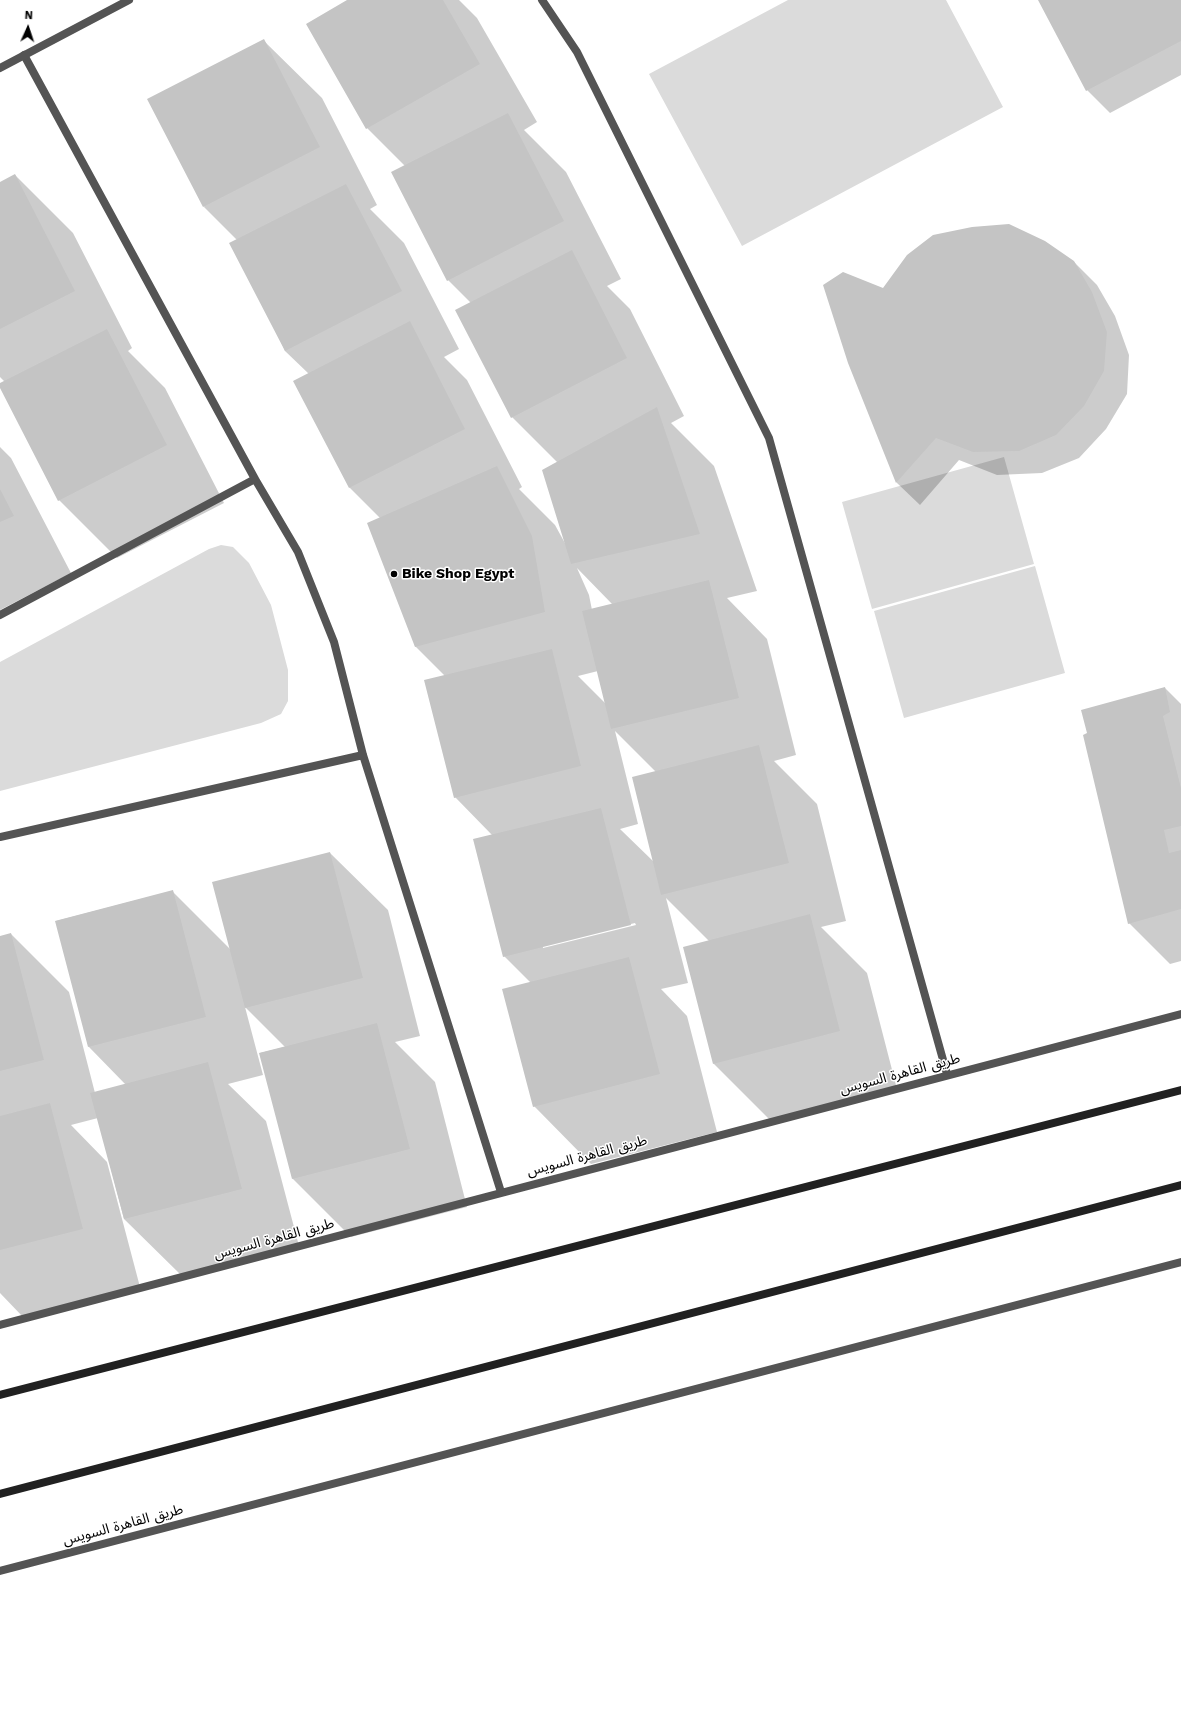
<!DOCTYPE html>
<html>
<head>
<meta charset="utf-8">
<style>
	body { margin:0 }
	#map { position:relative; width:1181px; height:1727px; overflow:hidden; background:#fff; font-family:"Work Sans",sans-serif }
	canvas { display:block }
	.north { position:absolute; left:8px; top:8px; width:40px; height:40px; -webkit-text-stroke:3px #fff; paint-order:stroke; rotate:3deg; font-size:11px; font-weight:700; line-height:16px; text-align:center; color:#000 }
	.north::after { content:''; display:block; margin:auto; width:14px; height:18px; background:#000; clip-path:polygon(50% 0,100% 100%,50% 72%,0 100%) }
</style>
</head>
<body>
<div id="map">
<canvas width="1181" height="1727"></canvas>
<div class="north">N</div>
</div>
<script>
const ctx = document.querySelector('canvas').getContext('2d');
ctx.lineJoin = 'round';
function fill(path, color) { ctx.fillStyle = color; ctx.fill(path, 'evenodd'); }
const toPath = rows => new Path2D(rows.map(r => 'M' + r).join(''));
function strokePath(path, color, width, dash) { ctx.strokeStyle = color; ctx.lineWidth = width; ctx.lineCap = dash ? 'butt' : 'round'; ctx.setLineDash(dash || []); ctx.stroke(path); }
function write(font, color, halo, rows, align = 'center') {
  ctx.font = font + ' "Work Sans","Noto Sans Arabic",sans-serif'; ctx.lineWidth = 3; ctx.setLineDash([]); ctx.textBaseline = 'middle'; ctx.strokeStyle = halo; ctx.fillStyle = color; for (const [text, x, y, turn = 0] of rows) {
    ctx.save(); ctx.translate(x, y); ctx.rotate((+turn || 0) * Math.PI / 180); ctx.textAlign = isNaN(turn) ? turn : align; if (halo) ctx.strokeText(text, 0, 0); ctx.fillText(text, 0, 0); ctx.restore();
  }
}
fill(toPath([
	[788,0,946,0,1003,107,742,246,649,74],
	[1004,457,1034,564,872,609,842,502],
	[221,545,233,547,249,563,271,605,288,670,288,701,281,714,261,723,0,791,0,662,209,549],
	[1035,566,1065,673,904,718,874,611]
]), '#dbdbdb');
fill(toPath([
	[349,0,459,0,477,18,537,122,524,130,566,172,621,279,607,286,630,309,684,416,671,423,714,466,757,591,727,598,767,639,796,755,774,761,817,804,846,921,821,927,867,973,897,1089,772,1122,714,1064,684,948,709,941,666,898,688,983,661,989,687,1016,717,1132,591,1164,534,1106,531,983,504,956,492,835,455,797,445,676,415,646,380,518,350,488,294,381,309,374,285,351,237,240,204,207,264,41,322,98,377,205,370,209,404,243,459,349,444,357,467,380,522,487,519,489,555,525,566,545,557,462,512,417,471,303,448,280,405,166,367,128],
	[577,568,613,605,592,610,589,595],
	[598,671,606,704,578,676],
	[615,731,656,772,654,862,620,829,638,824],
	[635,923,636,925,543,948,543,946],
	[1039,0,1181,0,1181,75,1110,113,1087,90],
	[15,175,73,233,132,348,128,351,165,388,224,503,117,558,59,500,0,386,5,382,0,377,0,183],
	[1074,262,1097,285,1115,316,1129,355,1127,394,1106,429,1079,458,1042,473,997,475,959,460,920,505,897,483,849,363,883,289],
	[0,447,11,458,71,573,0,610],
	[1165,688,1181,704,1181,961,1170,964,1129,923],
	[330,853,388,910,420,1036,395,1042,435,1082,467,1207,351,1237,293,1179,260,1053,285,1047,245,1007,263,1075,228,1084,266,1121,299,1246,182,1276,124,1219,98,1118,71,1125,107,1162,140,1287,23,1317,0,1293,0,937,11,934,69,992,95,1093,126,1085,89,1047,56,921,172,891,231,950]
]), '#0003');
fill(toPath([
	[347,0,443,0,480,64,366,129,306,24],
	[1038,0,1181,0,1181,41,1086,91],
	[264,39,320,147,203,207,147,99],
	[508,113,564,221,447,281,391,172],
	[15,174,75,291,0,329,0,182],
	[346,184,402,291,285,351,229,243],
	[1009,224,1045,241,1074,261,1092,292,1107,332,1104,371,1084,406,1056,435,1019,451,973,452,936,438,896,483,848,363,823,285,843,272,883,288,907,255,933,235,972,227],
	[572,250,627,358,511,418,455,310],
	[410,321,465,429,349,488,293,381],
	[107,329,167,445,58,501,0,388,0,383],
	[657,407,700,534,571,564,542,470],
	[497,466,532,536,545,612,415,647,367,523],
	[0,489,14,516,0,522],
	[709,580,739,698,611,729,582,611],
	[552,649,581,766,454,798,424,680],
	[1165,687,1170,712,1163,716,1181,788,1181,826,1164,830,1169,853,1181,850,1181,909,1128,924,1083,735,1087,733,1081,710],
	[759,745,789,863,661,895,632,777],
	[601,808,631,925,503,957,473,839],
	[330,852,363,978,245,1008,212,882],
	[173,890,206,1017,88,1047,55,921],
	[810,914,840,1031,713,1064,683,947],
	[11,933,44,1060,0,1071,0,936],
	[629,957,660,1074,533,1107,502,989],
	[377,1023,410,1149,292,1179,259,1053],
	[208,1062,242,1189,124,1219,90,1093],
	[50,1103,83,1229,0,1250,0,1116]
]), '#c4c4c4');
strokePath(toPath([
	[542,0,577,52,769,438,947,1074],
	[24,55,255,479,298,552,334,642,363,755,501,1192],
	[0,615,255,479],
	[0,837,363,755],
	[0,1325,1181,1014],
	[0,1571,1181,1262]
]), '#545454', 8);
strokePath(toPath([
	[0,68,129,0]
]), '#545454', 8);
strokePath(toPath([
	[0,1395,1181,1090],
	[0,1494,1181,1185]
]), '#212121', 8);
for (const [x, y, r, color] of [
	[394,574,4,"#000"]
]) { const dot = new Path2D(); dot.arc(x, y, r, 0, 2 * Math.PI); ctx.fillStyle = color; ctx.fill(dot); strokePath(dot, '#fff', 1.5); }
write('bold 14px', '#000', '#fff', [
	["Bike Shop Egypt",402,574]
], 'left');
write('14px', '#000', '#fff', [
	["طريق القاهرة السويس",900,1074,-15],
	["طريق القاهرة السويس",587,1156,-15],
	["طريق القاهرة السويس",274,1239,-15],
	["طريق القاهرة السويس",123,1525,-15]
]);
</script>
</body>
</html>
